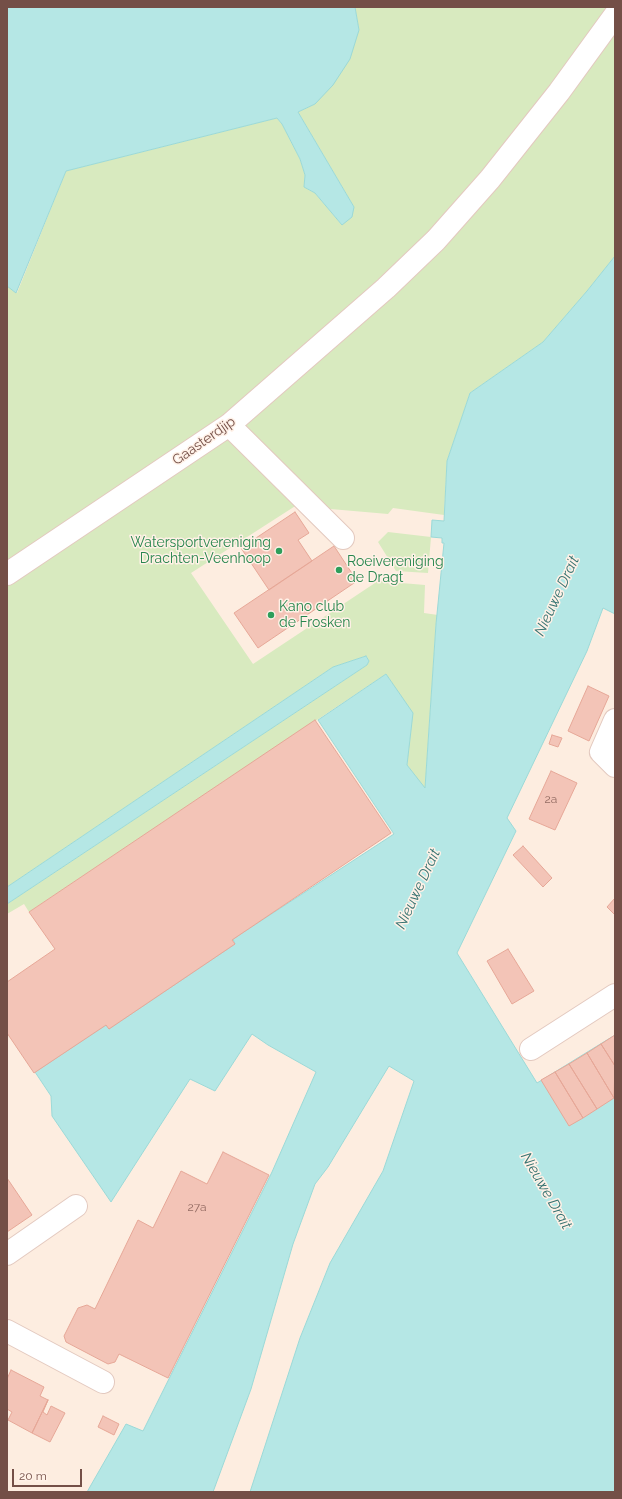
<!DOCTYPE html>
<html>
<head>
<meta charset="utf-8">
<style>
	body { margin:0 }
	#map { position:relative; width:622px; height:1499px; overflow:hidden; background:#fdede0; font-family:Raleway,sans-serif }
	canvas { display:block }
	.frame { position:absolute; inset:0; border:8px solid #744f47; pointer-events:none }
	.scale { position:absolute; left:12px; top:1469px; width:70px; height:18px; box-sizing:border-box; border:2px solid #744f47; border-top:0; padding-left:5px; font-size:12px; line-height:14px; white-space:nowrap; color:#744f47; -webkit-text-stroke:3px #fff1e7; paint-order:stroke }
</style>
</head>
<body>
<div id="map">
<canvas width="622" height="1499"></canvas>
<div class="frame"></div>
<div class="scale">20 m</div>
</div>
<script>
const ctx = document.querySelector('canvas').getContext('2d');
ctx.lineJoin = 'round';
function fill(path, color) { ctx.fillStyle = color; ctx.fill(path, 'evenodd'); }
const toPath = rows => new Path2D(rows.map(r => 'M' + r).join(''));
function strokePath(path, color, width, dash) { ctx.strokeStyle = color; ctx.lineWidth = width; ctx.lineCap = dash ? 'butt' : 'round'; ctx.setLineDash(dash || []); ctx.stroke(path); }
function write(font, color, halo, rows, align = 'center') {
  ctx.font = font + ' Raleway,sans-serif'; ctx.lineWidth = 3; ctx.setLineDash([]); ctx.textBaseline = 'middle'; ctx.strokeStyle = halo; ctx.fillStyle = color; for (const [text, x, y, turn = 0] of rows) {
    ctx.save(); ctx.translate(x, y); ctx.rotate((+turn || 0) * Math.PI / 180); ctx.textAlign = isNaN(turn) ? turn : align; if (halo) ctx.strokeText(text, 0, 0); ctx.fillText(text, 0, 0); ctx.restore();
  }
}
fill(toPath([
	[355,7,615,7,615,256,587,291,543,342,470,393,447,461,444,515,393,508,388,514,319,508,246,431,246,418,227,439,300,503,191,573,253,664,378,581,425,585,424,613,438,615,436,624,425,789,407,765,412,713,386,674,29,912,24,904,7,914,7,904,367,665,369,661,366,656,333,667,7,887,7,286,17,293,66,171,277,118,282,124,300,159,305,175,304,187,315,193,342,225,354,207,298,112,315,104,359,30],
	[388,532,431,537,428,573,396,571,378,542]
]), '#d8eabf');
const water = toPath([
	[7,7,355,7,359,30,350,59,333,85,315,104,298,112,354,207,352,217,342,225,315,193,304,187,305,175,300,159,282,124,277,118,66,171,16,293,7,286,7,7],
	[615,256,615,614,603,608,587,651,507,818,516,831,457,953,537,1083,615,1035,615,1492,250,1492,300,1338,330,1263,383,1171,414,1081,389,1066,328,1167,315,1184,293,1244,251,1389,213,1492,87,1492,126,1424,143,1431,272,1172,316,1072,268,1045,252,1034,215,1091,190,1079,111,1202,52,1116,51,1096,35,1072,106,1025,109,1029,235,944,233,939,394,834,318,720,386,674,413,713,407,765,425,788,436,624,444,543,442,543,442,538,431,537,432,520,444,521,447,461,470,393,543,342,587,291,615,256],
	[366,656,369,661,367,665,7,904,7,887,333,667,366,656]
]);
fill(water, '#b5e7e5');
strokePath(water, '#9bd9d7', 1);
const building = toPath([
	[295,512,309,533,298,540,312,561,269,590,241,548,295,512],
	[334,546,357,581,258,648,234,613,334,546],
	[588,686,609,696,589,741,568,731,588,686],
	[315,720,391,833,232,940,235,944,109,1029,106,1025,34,1073,7,1033,7,982,55,949,29,912,315,720],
	[552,735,562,738,558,747,549,744,552,735],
	[551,771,577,783,555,830,529,819,551,771],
	[523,846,552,878,543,887,513,855,523,846],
	[615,898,615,915,607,907,615,898],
	[508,949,534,991,512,1004,487,961,508,949],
	[615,1035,615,1066,601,1044,615,1035],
	[601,1044,615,1066,614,1098,587,1053,601,1044],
	[587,1053,614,1098,597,1109,569,1064,587,1053],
	[569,1064,597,1109,583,1118,555,1072,569,1064],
	[555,1072,583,1118,569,1126,541,1080,555,1072],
	[223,1152,269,1175,168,1378,119,1354,115,1362,108,1364,66,1342,64,1336,78,1308,87,1305,95,1309,138,1220,153,1228,181,1171,207,1184,223,1152],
	[7,1178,32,1215,7,1232,7,1178],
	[11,1370,44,1387,40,1396,48,1400,32,1433,8,1420,12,1412,7,1409,7,1379,11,1370],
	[48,1400,43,1412,47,1415,51,1406,65,1413,50,1442,32,1433,48,1400],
	[103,1416,119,1424,114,1435,98,1427,103,1416]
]);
fill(building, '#f3c4b7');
strokePath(building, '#e6a797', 1);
const minor = toPath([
	[229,425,343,538],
	[7,574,229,425,386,288,436,240,490,179,559,92,615,15],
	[615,720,601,752,615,766],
	[531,1049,615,995],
	[7,1254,76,1206],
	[7,1331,103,1382]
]);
strokePath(minor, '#e3c9bf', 24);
strokePath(minor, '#fff', 22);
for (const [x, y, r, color] of [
	[279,551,4,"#2e9e5b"],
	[339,570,4,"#2e9e5b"],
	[271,615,4,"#2e9e5b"]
]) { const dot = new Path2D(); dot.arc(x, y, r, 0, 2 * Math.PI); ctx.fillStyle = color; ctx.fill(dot); strokePath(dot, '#fff1e7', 1.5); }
write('12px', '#946c63', null, [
	["2a",551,799],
	["27a",197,1207]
]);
write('14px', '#744f47', '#fff1e7', [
	["Gaasterdjip",204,441,-35]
]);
write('14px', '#27864d', '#fff1e7', [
	["Watersportvereniging",271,543,"right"],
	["Drachten-Veenhoop",271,559,"right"],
	["Roeivereniging",347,562],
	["de Dragt",347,578],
	["Kano club",279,607],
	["de Frosken",279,623]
], 'left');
write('italic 15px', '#387472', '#fff1e7', [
	["Nieuwe Drait",557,596,-65],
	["Nieuwe Drait",418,889,-65],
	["Nieuwe Drait",546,1191,60]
]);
</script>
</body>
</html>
